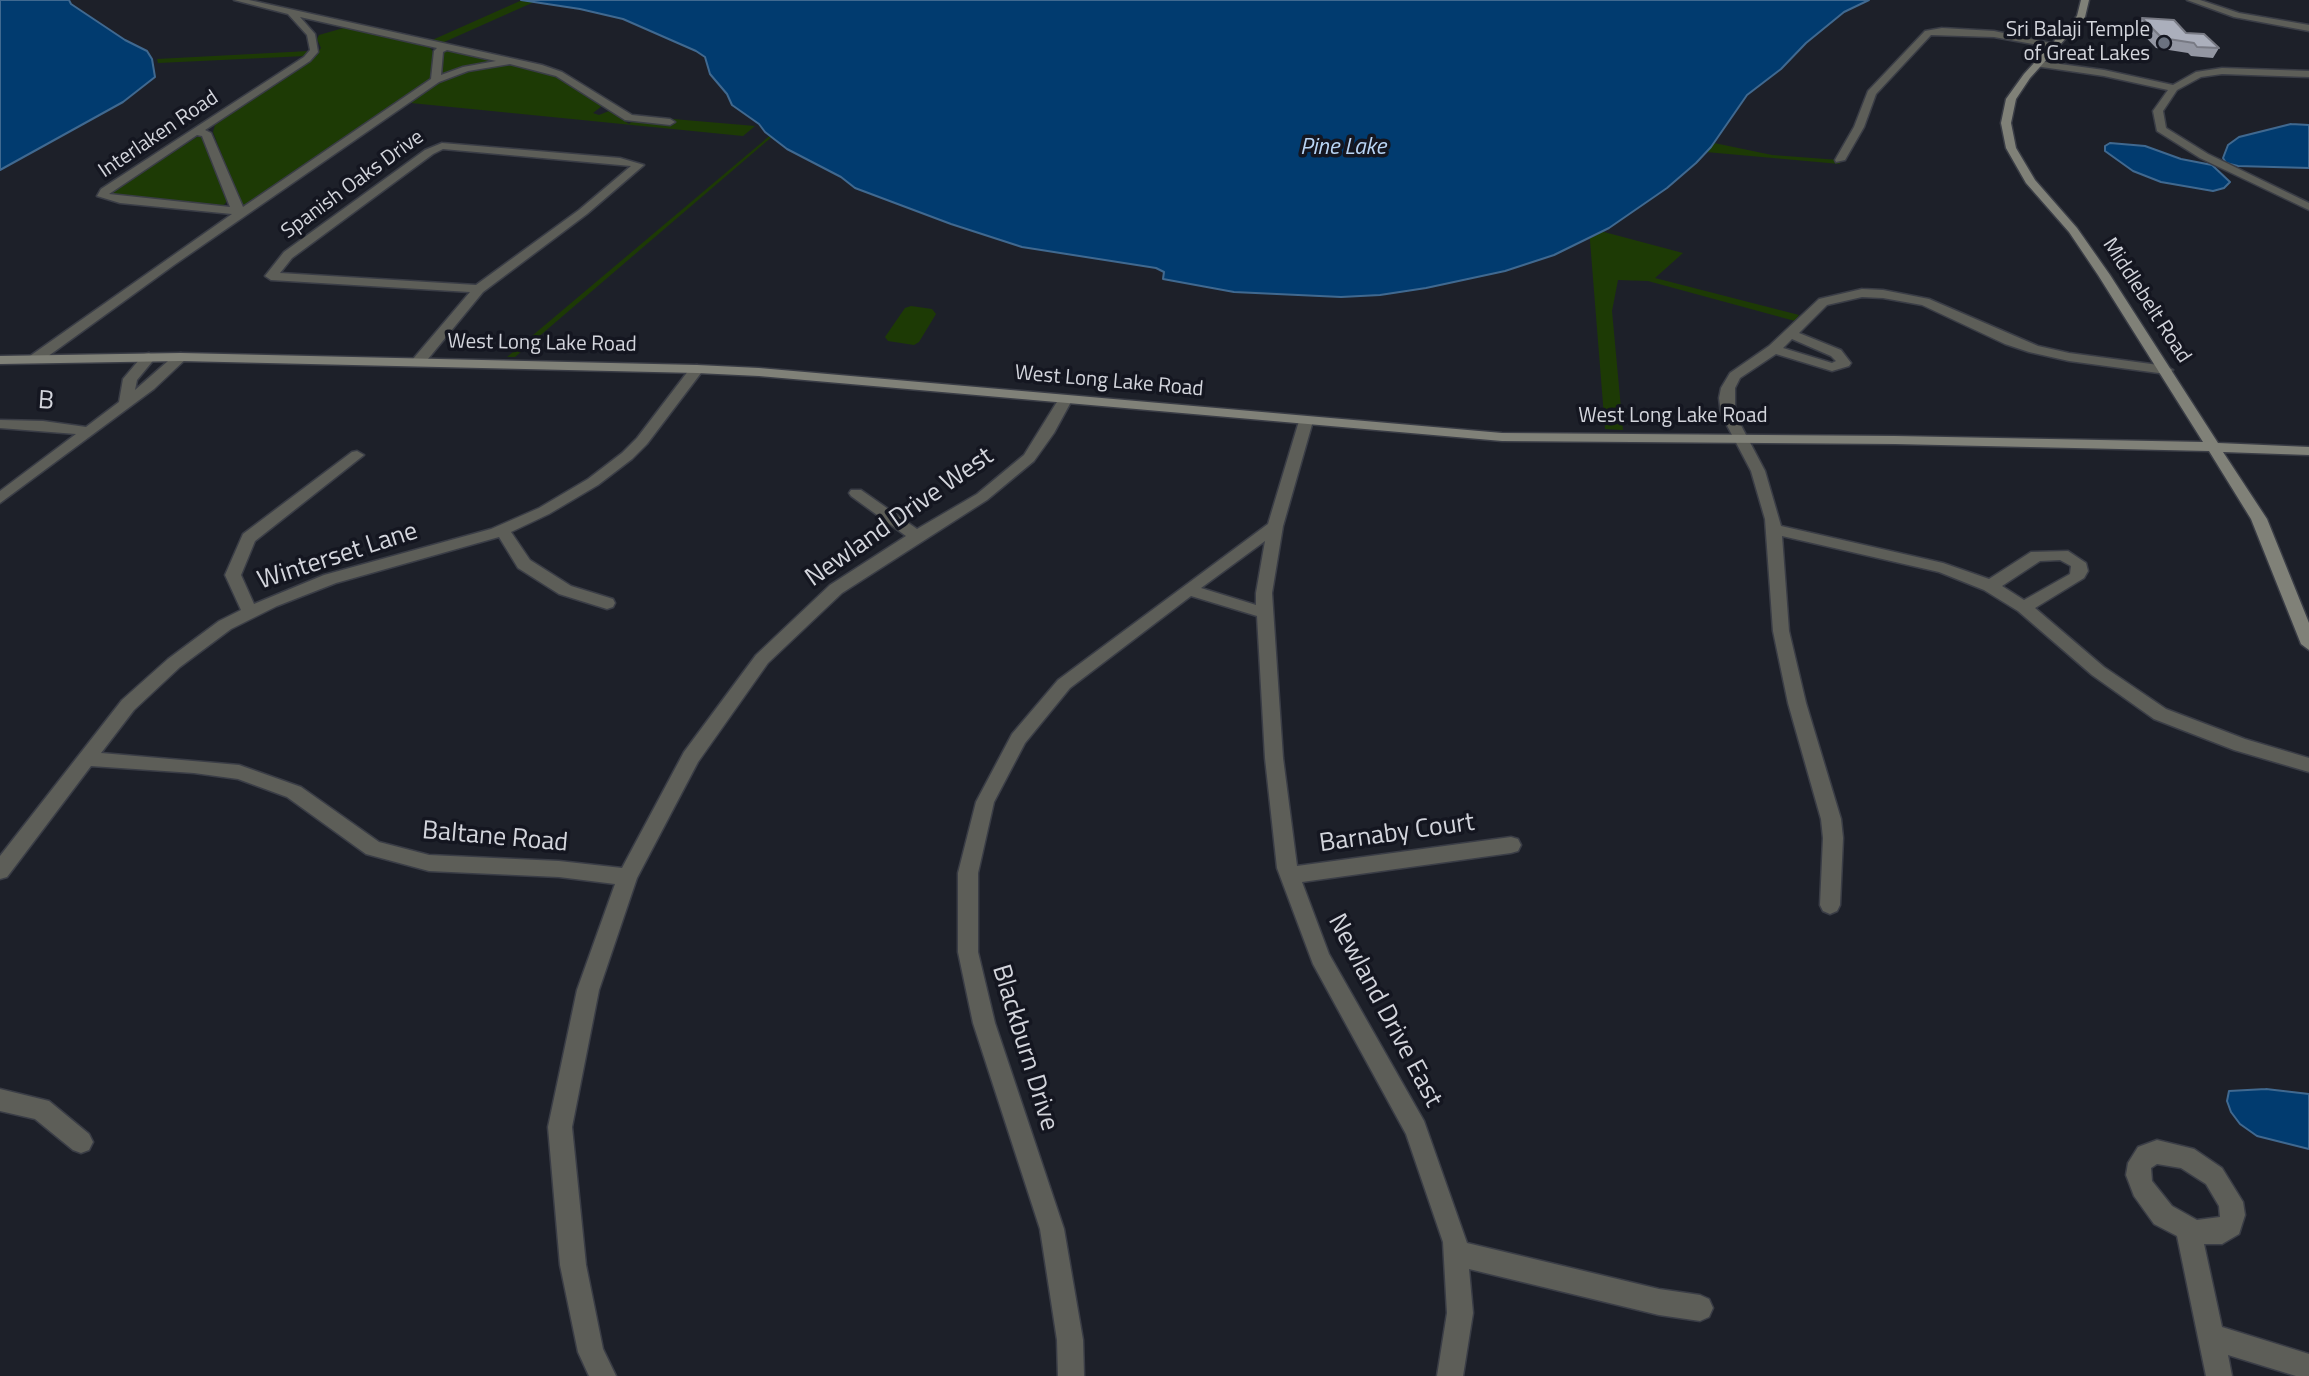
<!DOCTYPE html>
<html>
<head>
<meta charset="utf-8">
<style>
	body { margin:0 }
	canvas { display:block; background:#1d2029 }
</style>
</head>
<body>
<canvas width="2309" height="1376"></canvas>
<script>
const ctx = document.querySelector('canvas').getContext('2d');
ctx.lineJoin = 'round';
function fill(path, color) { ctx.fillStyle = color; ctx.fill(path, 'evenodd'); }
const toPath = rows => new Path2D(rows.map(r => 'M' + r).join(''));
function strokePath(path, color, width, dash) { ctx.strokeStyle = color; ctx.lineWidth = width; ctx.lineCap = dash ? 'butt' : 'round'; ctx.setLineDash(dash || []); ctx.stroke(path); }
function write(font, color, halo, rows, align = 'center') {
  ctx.font = font + ' "Titillium Web",sans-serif'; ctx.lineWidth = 7; ctx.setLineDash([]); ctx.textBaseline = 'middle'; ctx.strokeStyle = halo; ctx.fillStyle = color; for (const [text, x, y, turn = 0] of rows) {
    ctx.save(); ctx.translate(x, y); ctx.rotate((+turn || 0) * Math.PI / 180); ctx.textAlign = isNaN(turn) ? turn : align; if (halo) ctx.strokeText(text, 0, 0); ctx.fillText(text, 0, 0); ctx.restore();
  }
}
fill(toPath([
	[520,1,534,2,442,43,430,41],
	[347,27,427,44,434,53,430,80,246,206,241,205,213,132,215,125,314,56,321,48,317,39,319,35],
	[447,50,494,59,490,63,442,74,443,53],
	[309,51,305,56,158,63,157,59],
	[520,65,552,74,602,106,593,113,599,115,609,111,629,124,638,116,755,126,743,136,411,103,434,85,457,73,491,66],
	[773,133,774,135,515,357,507,357],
	[197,137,203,137,227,201,224,205,215,206,112,195,110,193],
	[1714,143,1772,155,1839,160,1840,164,1706,152],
	[1589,228,1683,253,1655,278,1799,315,1795,321,1648,281,1618,280,1612,311,1623,430,1605,429],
	[911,306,932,309,936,314,919,342,914,345,888,341,885,337,905,308]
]), '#1d3a05');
const water = toPath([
	[0,0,69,0,71,4,125,40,147,51,152,59,155,77,123,102,0,170,0,0],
	[521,0,1869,0,1844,12,1806,43,1781,69,1747,95,1711,147,1696,163,1667,188,1609,228,1554,255,1505,271,1426,288,1380,295,1341,297,1234,292,1163,279,1164,272,1156,268,1022,247,951,224,855,188,841,177,787,149,765,132,759,124,732,105,727,94,710,74,705,57,696,51,623,19,580,9,521,0],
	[2291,124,2309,125,2309,168,2238,166,2226,163,2223,158,2228,145,2239,137,2291,124],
	[2110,143,2145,146,2181,159,2212,165,2230,182,2224,188,2213,191,2161,182,2133,171,2105,151,2105,146,2110,143],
	[2266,1089,2309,1094,2309,1149,2257,1136,2240,1124,2231,1112,2227,1101,2229,1091,2266,1089]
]);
fill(water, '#013b6f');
strokePath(water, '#406990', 2);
const street = toPath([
	[234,0,249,0,542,65,562,72,632,115,670,119,675,122,670,125,625,120,556,76,510,64,468,71,439,82,174,265,40,362,30,362,30,356,232,214,120,203,97,196,101,189,304,57,310,50,307,35,288,14,234,0],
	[300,17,437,48,434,51,431,79,243,207,211,133,205,130,310,61,318,52,315,34,300,17],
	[447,50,496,61,463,67,441,75,443,52,447,50],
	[197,135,202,136,230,207,109,194,197,135],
	[2187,0,2200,0,2239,13,2309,25,2309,31,2234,17,2187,0],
	[1942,28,1994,31,2060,45,2055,48,1994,37,1931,35,1876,94,1864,127,1845,160,1836,162,1835,160,1854,127,1868,91,1925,31,1942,28],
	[2038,61,2104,70,2173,85,2196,72,2222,68,2309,71,2309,77,2222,74,2201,77,2177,90,2163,111,2166,128,2208,154,2309,203,2309,210,2200,158,2157,131,2153,111,2168,90,2104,76,2035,66,2033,64,2038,61],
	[442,143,620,158,644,165,587,214,483,292,423,365,418,366,413,365,413,359,470,292,271,280,265,276,284,252,425,150,442,143],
	[443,149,631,166,579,210,476,285,280,273,292,258,433,154,443,149],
	[1862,289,1883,290,1929,299,2038,346,2069,353,2166,366,2173,370,2166,374,2069,361,2029,352,2005,344,1922,305,1883,298,1862,297,1827,305,1799,333,1841,350,1851,363,1849,366,1832,371,1776,354,1740,378,1735,388,1735,414,1765,471,1781,526,1943,563,1989,579,2031,552,2068,551,2086,563,2088,571,2084,578,2035,608,2104,667,2166,709,2245,739,2309,758,2309,772,2234,750,2154,719,2092,675,2018,611,1984,590,1939,572,1782,536,1789,631,1806,703,1841,819,1843,838,1840,905,1837,911,1830,914,1823,911,1820,905,1823,838,1821,819,1788,703,1773,631,1765,519,1751,471,1721,414,1719,398,1721,388,1730,373,1769,346,1819,299,1862,289],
	[1792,339,1831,356,1836,361,1832,363,1783,348,1792,339],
	[2060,560,2071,566,2070,574,2024,600,2002,586,2040,561,2060,560],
	[149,353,156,357,137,380,135,390,176,354,181,353,188,357,154,389,0,503,0,491,76,434,0,428,0,420,43,421,86,427,119,402,123,379,144,354,149,353],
	[697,365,704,369,647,444,632,459,598,485,549,514,511,532,530,560,571,586,613,599,615,603,613,607,607,609,559,594,518,568,499,537,336,583,277,606,231,629,180,667,134,710,101,753,239,765,301,787,379,842,429,855,559,861,622,868,684,752,756,655,830,585,906,536,851,496,849,493,851,490,861,490,917,529,977,494,1024,455,1060,397,1070,397,1072,400,1054,433,1034,461,987,500,842,593,768,663,698,762,637,878,599,990,572,1127,586,1265,603,1349,616,1376,589,1376,578,1352,560,1265,548,1127,577,990,615,884,559,877,429,871,366,854,287,797,238,779,194,773,91,766,7,877,0,879,0,856,122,700,168,659,219,621,241,610,225,575,243,534,352,452,357,451,364,455,255,541,241,575,254,604,324,575,491,529,539,508,588,479,622,453,637,438,692,366,697,365],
	[1306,417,1313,421,1283,526,1272,593,1283,758,1297,866,1511,837,1518,839,1521,845,1518,851,1511,853,1302,882,1329,954,1424,1121,1467,1243,1659,1289,1700,1295,1709,1299,1713,1308,1709,1317,1700,1321,1659,1315,1469,1269,1473,1313,1463,1376,1437,1376,1447,1313,1443,1242,1406,1134,1313,964,1277,868,1265,758,1257,616,1191,596,1070,688,1025,743,994,802,978,873,978,952,995,1023,1064,1229,1083,1340,1084,1376,1058,1376,1057,1340,1040,1229,973,1023,958,952,958,873,976,802,1012,734,1058,680,1268,524,1299,421,1306,417],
	[1265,541,1256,593,1256,605,1201,588,1265,541],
	[0,1089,49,1101,89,1134,93,1142,89,1150,81,1153,73,1150,35,1119,0,1111,0,1089],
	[2157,1140,2194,1149,2222,1168,2243,1202,2245,1215,2239,1234,2222,1244,2204,1244,2222,1327,2309,1354,2309,1376,2296,1376,2228,1355,2232,1376,2206,1376,2177,1236,2154,1224,2134,1196,2126,1175,2128,1163,2138,1147,2157,1140],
	[2157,1164,2181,1168,2206,1184,2219,1206,2220,1217,2197,1220,2172,1206,2152,1181,2151,1168,2157,1164]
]);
const secondary = toPath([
	[2081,0,2089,0,2085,17,2030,78,2016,99,2011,123,2016,148,2035,180,2077,228,2110,275,2218,443,2309,447,2309,455,2223,452,2267,519,2309,623,2309,650,2301,644,2251,519,2209,451,1895,444,1502,441,759,376,697,373,181,361,0,364,0,356,181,353,697,365,759,368,1502,433,1895,436,2203,442,2098,275,2069,232,2026,183,2006,148,2001,123,2006,99,2024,74,2077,16,2081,0]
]);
strokePath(street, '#3a3d46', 3);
strokePath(secondary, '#3a3d46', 3);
fill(street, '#5d5e58');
fill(secondary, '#808178');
fill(toPath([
	[2142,18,2186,33,2219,48,2213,58,2191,56,2188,53,2156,48,2137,28]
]), '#9396a2');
const building = toPath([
	[2142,18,2174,20,2186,33,2204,34,2219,48,2197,47,2194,43,2162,38,2142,18]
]);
fill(building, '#abafbc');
strokePath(building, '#787a84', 2);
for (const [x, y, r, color] of [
	[2164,43,7,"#6b7280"]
]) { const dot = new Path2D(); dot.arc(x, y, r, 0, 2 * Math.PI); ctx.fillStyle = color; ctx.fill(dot); strokePath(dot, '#141620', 2.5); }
write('21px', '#d3d5dc', '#141620', [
	["Sri Balaji Temple",2150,31],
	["of Great Lakes",2150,55]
], 'right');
write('21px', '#d3d5dc', '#141620', [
	["Interlaken Road",159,135,-34],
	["Spanish Oaks Drive",353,185,-36],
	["Middlebelt Road",2146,301,57],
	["West Long Lake Road",542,344,1],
	["West Long Lake Road",1109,382,5],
	["West Long Lake Road",1673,417]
]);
write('italic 23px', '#b9d5f5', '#141620', [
	["Pine Lake",1343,148]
]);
write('26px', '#d3d5dc', '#141620', [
	["B",46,402,4],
	["Newland Drive West",900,518,-35],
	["Winterset Lane",338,557,-18],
	["Barnaby Court",1397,834,-8],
	["Baltane Road",495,838,5],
	["Newland Drive East",1384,1011,62],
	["Blackburn Drive",1024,1048,73]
]);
</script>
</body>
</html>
